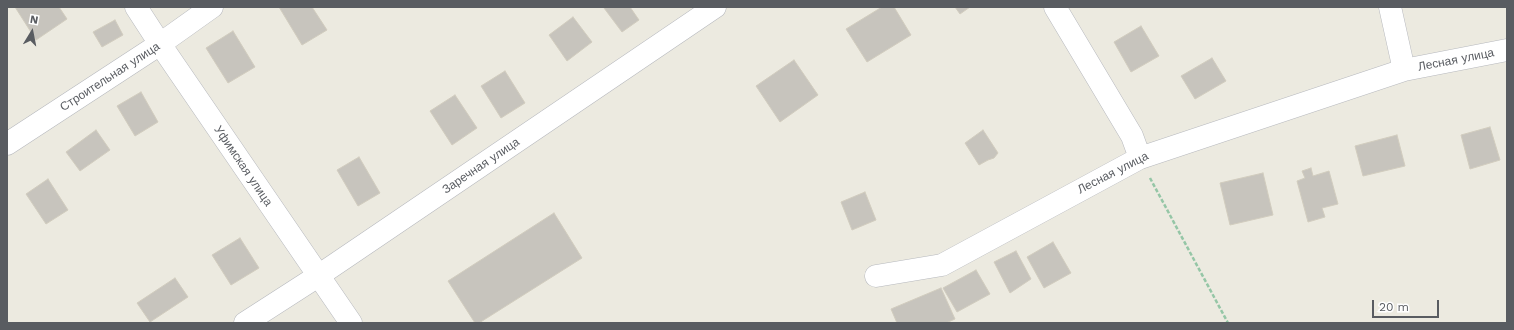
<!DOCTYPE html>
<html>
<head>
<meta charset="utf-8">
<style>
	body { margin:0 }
	#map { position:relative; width:1514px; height:330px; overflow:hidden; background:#eceae0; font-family:"Work Sans",sans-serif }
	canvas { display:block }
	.frame { position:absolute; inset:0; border:8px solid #595c61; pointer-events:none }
	.north { position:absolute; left:12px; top:12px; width:40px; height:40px; -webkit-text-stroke:3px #fff; paint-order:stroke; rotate:10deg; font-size:11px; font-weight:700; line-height:16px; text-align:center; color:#595c61 }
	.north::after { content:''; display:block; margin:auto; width:14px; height:18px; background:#595c61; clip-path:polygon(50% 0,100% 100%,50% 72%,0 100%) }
	.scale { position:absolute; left:1372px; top:300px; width:67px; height:18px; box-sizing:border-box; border:2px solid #595c61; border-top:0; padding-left:5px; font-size:12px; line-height:14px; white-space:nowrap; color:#595c61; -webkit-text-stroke:3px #fff; paint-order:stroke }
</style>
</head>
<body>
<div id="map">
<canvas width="1514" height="330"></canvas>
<div class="frame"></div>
<div class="north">N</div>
<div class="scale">20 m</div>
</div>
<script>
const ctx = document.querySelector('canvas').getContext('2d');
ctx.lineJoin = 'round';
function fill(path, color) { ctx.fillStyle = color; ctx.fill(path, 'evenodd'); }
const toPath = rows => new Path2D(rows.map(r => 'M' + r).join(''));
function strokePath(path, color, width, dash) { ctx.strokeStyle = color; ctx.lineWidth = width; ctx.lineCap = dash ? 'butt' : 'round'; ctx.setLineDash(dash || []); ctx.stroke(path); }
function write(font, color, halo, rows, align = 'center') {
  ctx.font = font + ' "Work Sans",sans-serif'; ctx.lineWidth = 3; ctx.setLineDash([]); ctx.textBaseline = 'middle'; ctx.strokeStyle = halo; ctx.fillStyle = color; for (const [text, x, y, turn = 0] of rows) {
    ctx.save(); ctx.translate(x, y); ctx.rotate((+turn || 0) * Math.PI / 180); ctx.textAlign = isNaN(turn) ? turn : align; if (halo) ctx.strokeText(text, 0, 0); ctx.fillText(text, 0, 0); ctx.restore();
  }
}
const building = toPath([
	[15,7,59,7,67,19,36,40,15,7],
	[279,7,312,7,327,30,302,45,279,7],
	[605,7,630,7,639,20,622,32,604,8,605,7],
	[882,7,894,7,911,35,867,62,846,29,882,7],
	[955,7,970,7,960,14,955,7],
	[573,17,592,42,567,61,549,35,573,17],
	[115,20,123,35,102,47,93,32,115,20],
	[1141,26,1159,56,1131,72,1114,42,1141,26],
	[233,31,255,67,228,83,206,48,233,31],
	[1212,58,1226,81,1195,99,1181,76,1212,58],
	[794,60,818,95,780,122,756,86,794,60],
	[505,71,525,103,501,118,481,86,505,71],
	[141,92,158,122,135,136,117,106,141,92],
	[455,95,477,128,452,145,430,111,455,95],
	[1490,127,1500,160,1470,169,1461,135,1490,127],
	[96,130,110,150,80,171,66,152,96,130],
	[983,130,998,153,994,158,988,160,979,165,965,143,983,130],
	[1397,135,1405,166,1363,176,1355,146,1397,135],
	[359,157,380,193,358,206,337,170,359,157],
	[1311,168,1313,176,1329,171,1338,204,1322,208,1325,217,1308,222,1297,181,1305,178,1302,171,1311,168],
	[1263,173,1273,215,1230,225,1220,183,1263,173],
	[48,179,68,210,46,224,26,194,48,179],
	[865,192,876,220,852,230,841,202,865,192],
	[554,213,582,258,479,323,475,323,448,281,554,213],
	[240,238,259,268,231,285,212,255,240,238],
	[1053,242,1071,273,1044,288,1027,257,1053,242],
	[1016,251,1031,279,1010,293,994,262,1016,251],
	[976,270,990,294,957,312,943,288,976,270],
	[175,278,188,297,150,322,137,303,175,278],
	[941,288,955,319,946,323,897,323,891,309,941,288]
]);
fill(building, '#c7c4bd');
strokePath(building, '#d1ccbe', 1);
const street = toPath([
	[136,7,160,44,351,323],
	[1055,7,1132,136,1140,158],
	[1390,7,1404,70],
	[7,144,160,44,212,7],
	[876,276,942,265,1140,158,1404,70,1507,50],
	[245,323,318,276,715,7]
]);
strokePath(street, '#b6b8bd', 23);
strokePath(toPath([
	[1150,178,1228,323]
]), '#95c6a6', 2.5, [4, 2]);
strokePath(street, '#fff', 22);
write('12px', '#595c61', '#fff', [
	["Лесная улица",1456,60,-11],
	["Строительная улица",110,77,-33],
	["Уфимская улица",243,166,56],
	["Заречная улица",481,166,-34],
	["Лесная улица",1113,173,-27]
]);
</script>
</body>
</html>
